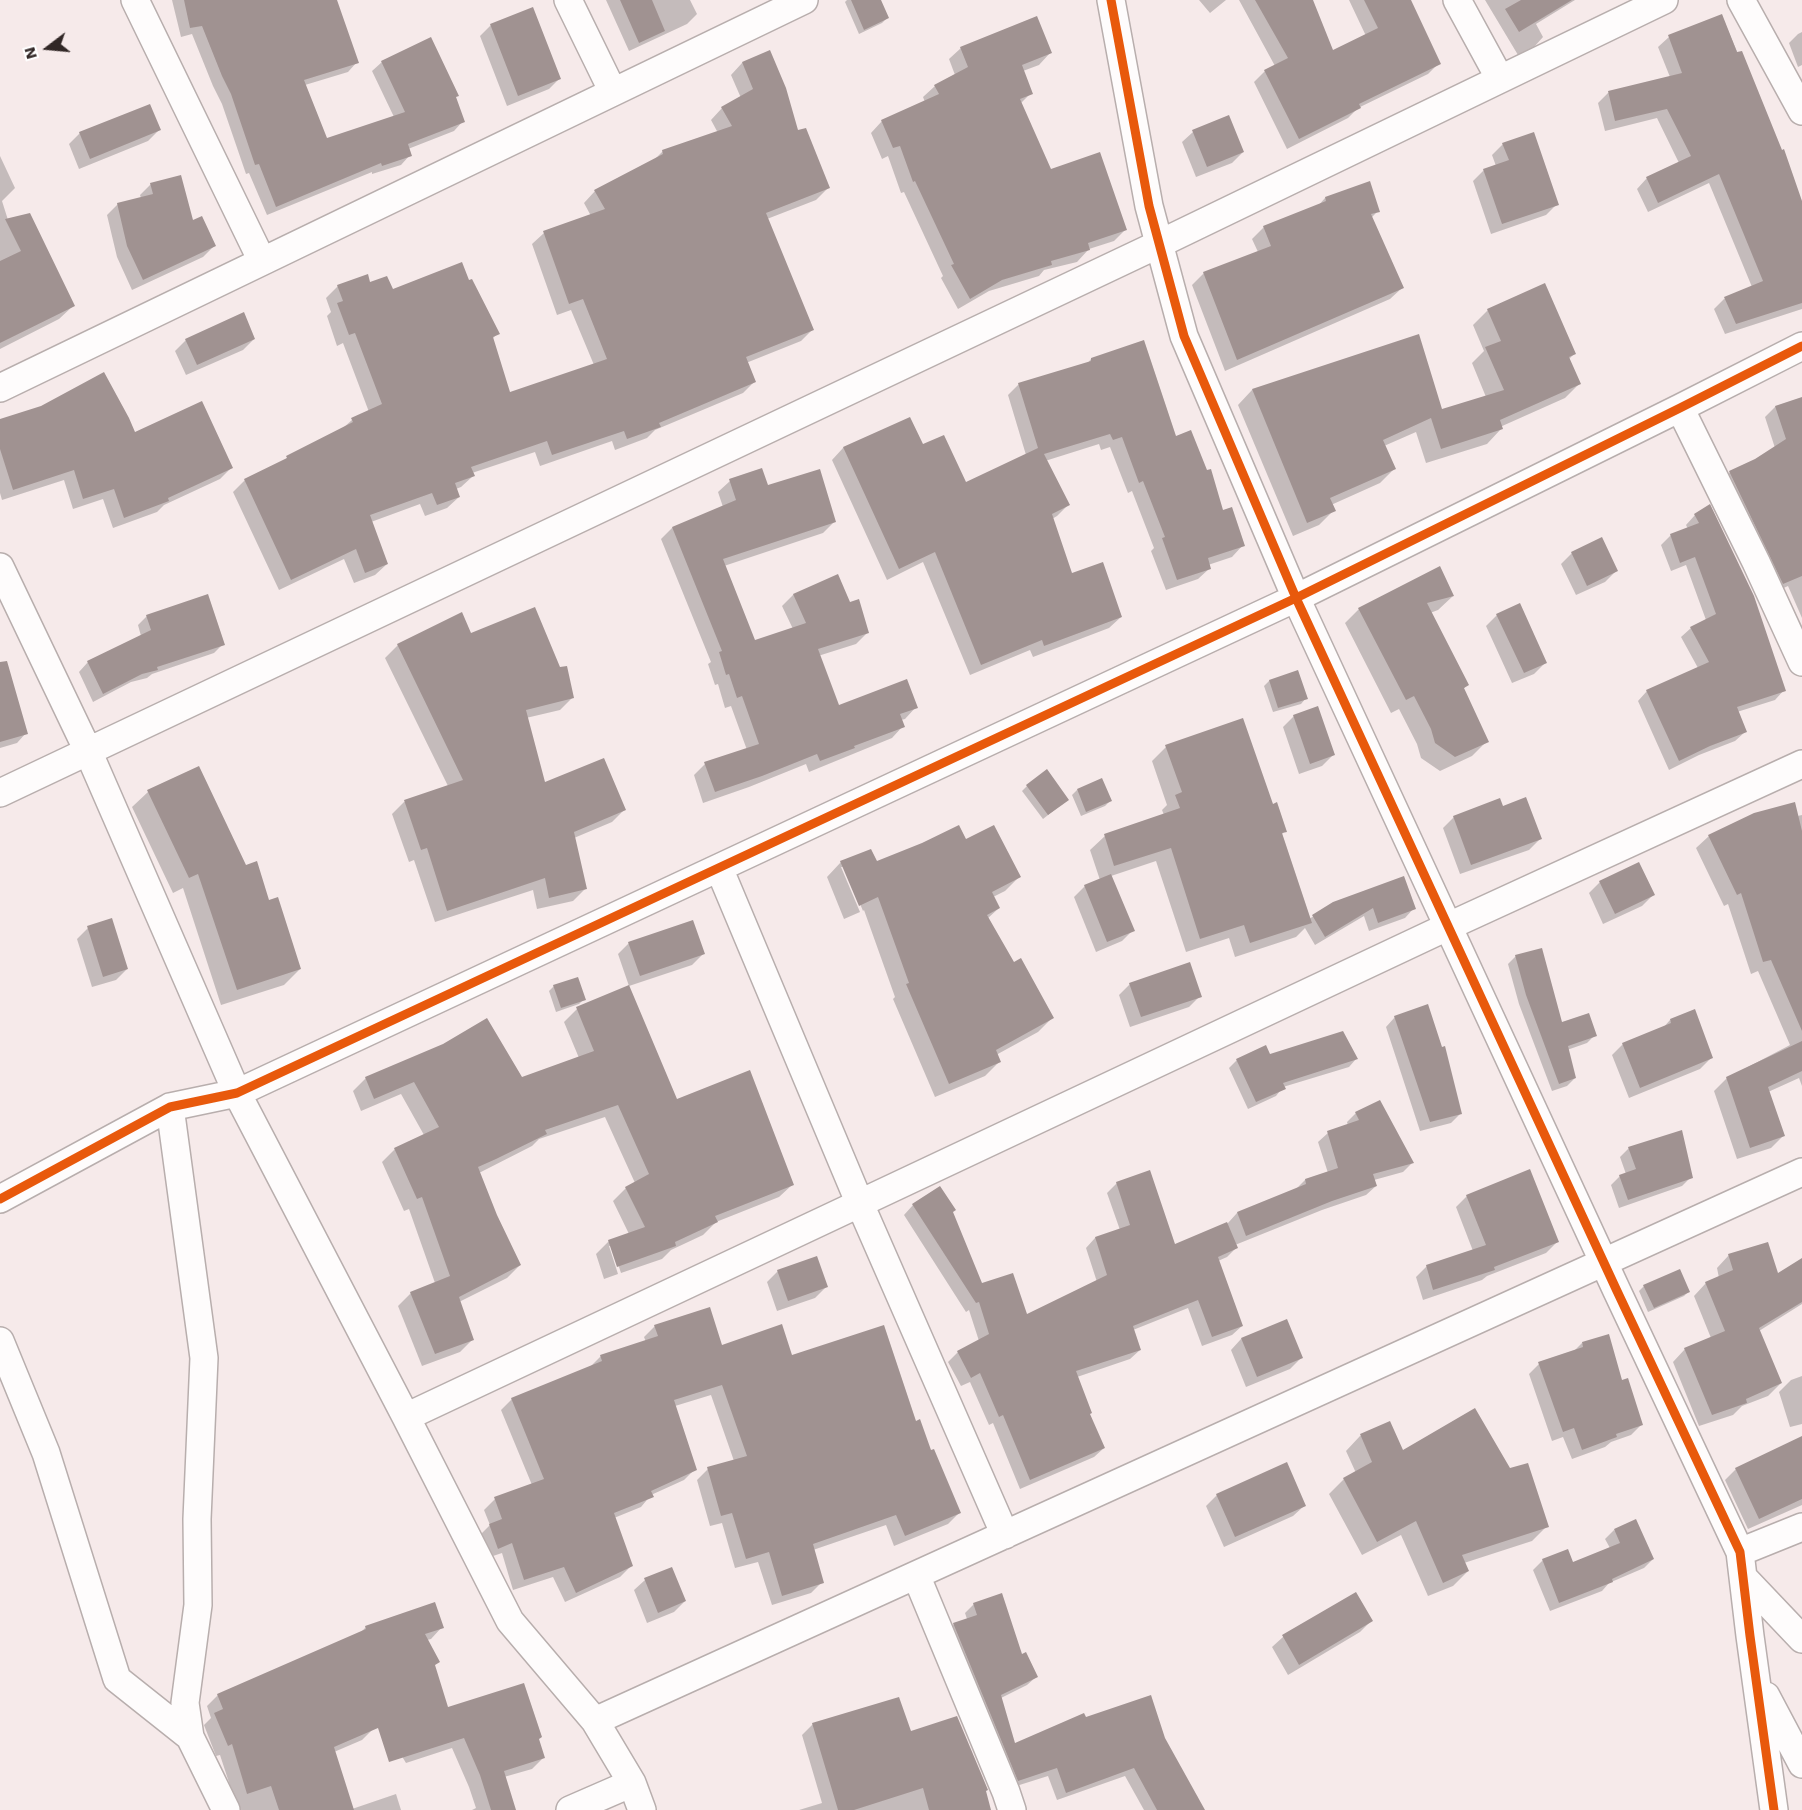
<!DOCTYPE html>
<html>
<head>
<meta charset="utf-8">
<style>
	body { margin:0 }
	#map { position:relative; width:1802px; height:1810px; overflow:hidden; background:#f6eaea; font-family:"Work Sans",sans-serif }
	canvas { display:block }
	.north { position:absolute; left:18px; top:18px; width:60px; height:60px; -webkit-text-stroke:4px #fff; paint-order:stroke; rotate:254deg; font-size:16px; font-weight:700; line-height:24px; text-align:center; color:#312726 }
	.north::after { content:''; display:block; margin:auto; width:21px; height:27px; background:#312726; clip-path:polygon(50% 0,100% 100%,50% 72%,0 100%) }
</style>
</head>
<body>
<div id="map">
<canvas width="1802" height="1810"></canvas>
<div class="north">N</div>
</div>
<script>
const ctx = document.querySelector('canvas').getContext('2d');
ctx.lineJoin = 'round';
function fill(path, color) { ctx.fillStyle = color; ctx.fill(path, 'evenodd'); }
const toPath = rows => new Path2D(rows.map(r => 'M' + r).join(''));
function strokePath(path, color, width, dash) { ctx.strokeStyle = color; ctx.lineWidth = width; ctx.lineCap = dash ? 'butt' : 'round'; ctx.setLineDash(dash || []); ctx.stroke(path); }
fill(toPath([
	[172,0,335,0,357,62,348,72,305,85,326,140,394,117,372,71,382,62,454,98,463,121,454,131,408,149,410,155,401,165,372,174,372,172,267,215,249,173,246,174,222,104,213,86,192,34,181,37],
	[606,0,690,0,697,14,687,24,629,51],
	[847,0,879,0,887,18,882,23,859,34,845,2],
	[1199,0,1226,0,1210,13],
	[1239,0,1311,0,1332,52,1366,36,1349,0,1409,0,1439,63,1428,74,1358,108,1348,118,1287,149,1254,82,1265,71,1275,66],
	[1485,0,1575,0,1536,24,1543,37,1534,47,1518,55],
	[1722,16,1802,205,1802,309,1725,334,1714,309,1724,299,1752,287,1709,183,1648,212,1637,189,1647,178,1679,163,1657,118,1605,131,1598,103,1608,93,1670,77,1658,47,1669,37],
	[491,25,560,78,549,89,507,106,480,36],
	[1802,32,1802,65,1798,67,1789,43,1798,34],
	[961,48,1050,53,1039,65,1023,71,1031,93,1020,104,1050,171,1125,230,1114,241,1089,249,1077,262,1044,270,1039,276,989,291,958,309,941,278,943,276,904,192,901,193,888,156,882,159,871,133,882,121,925,102,923,97,935,86,955,75,949,59],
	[769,52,797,132,828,188,816,200,767,219,813,329,801,341,746,363,754,382,743,393,655,430,647,438,615,450,612,441,540,466,535,452,472,473,473,476,461,487,456,489,459,497,447,508,425,516,420,504,371,522,387,564,375,575,354,583,344,559,279,590,233,492,245,480,282,462,287,458,343,428,352,420,369,412,343,343,337,346,327,316,331,312,326,298,338,286,370,284,392,291,468,282,498,333,492,339,509,394,594,365,571,310,557,315,532,244,544,233,591,216,584,203,595,191,654,160,663,151,718,133,711,120,722,108,741,98,731,75,742,63],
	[159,130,148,141,79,169,69,144,80,133],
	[1193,132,1243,152,1232,163,1196,177,1182,142],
	[1503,144,1557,204,1546,215,1491,234,1473,181,1484,170,1496,166,1492,155],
	[0,156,15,188,2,201,8,220,73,306,59,319,0,349],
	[151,184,192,222,214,246,203,257,132,290,117,257,107,215,118,204,141,198,140,195],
	[1325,198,1378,211,1371,218,1402,288,1390,299,1225,371,1192,285,1204,273,1258,252,1252,239,1264,227,1318,206],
	[1488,310,1574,354,1568,360,1579,384,1565,398,1500,427,1501,429,1487,444,1426,463,1416,432,1384,446,1394,469,1380,483,1331,505,1334,510,1319,525,1293,536,1238,405,1252,390,1418,336,1441,411,1486,397,1472,363,1484,351,1473,325],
	[254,339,243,350,186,375,175,351,186,340],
	[1091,359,1175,438,1243,545,1232,557,1208,565,1210,568,1198,579,1166,590,1151,551,1154,548,1132,491,1128,493,1110,447,1101,450,1099,444,1045,461,1068,505,1057,516,1052,519,1072,575,1121,617,1109,628,1033,657,1030,650,970,675,923,562,887,580,832,460,843,448,910,419,922,446,965,484,1026,455,1008,395,1019,384,1087,364],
	[1802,398,1802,618,1788,586,1773,593,1720,482,1730,472,1756,461,1775,448,1765,417,1775,407],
	[0,421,135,434,231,468,220,479,164,505,157,512,113,528,103,499,73,509,64,480,2,500,0,493],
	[762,470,767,487,834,522,823,533,724,566,754,642,793,629,782,606,793,595,837,576,849,603,868,632,856,644,818,656,838,707,916,707,905,719,901,720,903,726,892,738,809,772,806,764,749,787,703,803,694,775,705,764,747,750,731,706,725,708,718,684,715,685,708,664,711,662,661,539,672,528,723,507,718,492,730,481],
	[1695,515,1753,597,1784,690,1775,700,1737,712,1745,732,1735,741,1699,755,1669,770,1638,701,1647,691,1698,668,1681,637,1691,628,1706,620,1686,565,1671,571,1661,545,1671,535,1688,529,1686,525],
	[1572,553,1616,571,1605,582,1576,595,1561,564],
	[1453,596,1438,610,1430,613,1467,685,1463,689,1487,741,1472,756,1440,771,1421,758,1417,744,1399,709,1391,713,1345,623,1359,609],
	[1497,615,1545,663,1534,674,1512,683,1486,626],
	[147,616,223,644,214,653,152,674,147,678,131,682,93,702,79,672,88,662,141,636,138,625],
	[470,635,573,697,560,710,526,718,544,785,624,810,612,822,574,838,586,888,573,901,537,909,533,890,435,922,414,860,409,862,392,814,404,802,448,786,385,658,398,645],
	[0,667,26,733,17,743,0,748],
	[1297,672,1306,698,1301,704,1273,712,1264,686,1269,681],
	[1294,716,1333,755,1322,766,1299,774,1283,727],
	[1166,747,1272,806,1285,831,1281,835,1309,919,1333,904,1414,908,1405,918,1369,931,1364,916,1315,945,1305,928,1296,937,1235,957,1229,938,1186,952,1156,861,1111,876,1133,930,1122,941,1096,952,1074,897,1085,886,1100,880,1090,850,1105,836,1164,815,1162,810,1167,805,1152,761],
	[1027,786,1067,800,1043,819,1022,791],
	[1077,790,1110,801,1105,806,1081,816,1072,795],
	[148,792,246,867,268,902,300,969,284,985,221,1005,183,888,173,893,132,807],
	[1502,808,1540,839,1529,850,1460,874,1443,828,1454,817],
	[1802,815,1802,1086,1799,1078,1768,1092,1783,1136,1771,1148,1737,1159,1714,1091,1727,1078,1790,1045,1758,971,1751,974,1728,904,1724,906,1696,848,1709,836],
	[965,841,1019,877,1005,891,993,897,999,908,987,919,1013,964,1052,1018,1038,1032,996,1055,999,1062,985,1076,935,1097,893,999,895,997,864,910,863,911,845,867,841,867,860,912,844,919,827,877,841,862,876,863],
	[1600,882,1653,895,1642,906,1603,924,1589,893],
	[111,920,127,969,116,980,92,987,77,939,88,928],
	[629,943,703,954,692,965,629,986,618,954],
	[1516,956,1561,1024,1595,1035,1587,1043,1567,1050,1575,1078,1567,1086,1552,1091,1519,1004,1508,964],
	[1130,984,1200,996,1189,1007,1130,1027,1119,995],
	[554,986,584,999,579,1004,556,1012,549,991],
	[629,987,676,1101,792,1185,779,1197,716,1222,703,1235,671,1250,662,1259,621,1273,612,1246,609,1246,618,1274,604,1279,596,1254,609,1241,629,1234,613,1201,626,1188,635,1183,605,1117,539,1139,532,1146,479,1173,495,1216,520,1265,507,1278,459,1302,473,1339,460,1352,422,1366,398,1306,411,1293,435,1283,409,1209,404,1211,382,1162,395,1149,424,1135,401,1094,361,1111,353,1091,366,1078,521,1079,579,1058,564,1022,577,1009],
	[1395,1017,1460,1114,1451,1123,1420,1131,1386,1027],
	[1670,1020,1711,1058,1700,1069,1629,1098,1612,1055,1623,1044,1663,1028],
	[1269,1056,1356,1059,1349,1067,1283,1087,1276,1096,1248,1109,1229,1068,1237,1060],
	[1356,1113,1412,1163,1403,1172,1374,1180,1376,1186,1366,1195,1322,1210,1235,1245,1236,1248,1227,1257,1218,1261,1242,1326,1232,1335,1202,1346,1188,1308,1133,1330,1140,1350,1130,1359,1077,1377,1089,1414,1104,1448,1094,1457,1020,1489,993,1423,989,1425,970,1382,961,1386,948,1362,958,1352,979,1341,969,1310,966,1312,904,1215,913,1205,951,1213,981,1285,1026,1316,1097,1282,1086,1248,1095,1238,1120,1230,1107,1193,1117,1183,1174,1246,1228,1223,1237,1213,1296,1189,1305,1180,1328,1173,1318,1142,1328,1133,1348,1126,1347,1122],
	[1629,1148,1691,1177,1682,1186,1619,1208,1611,1185,1620,1176,1626,1174,1620,1157],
	[1467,1196,1557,1242,1546,1253,1487,1276,1482,1280,1423,1300,1416,1277,1427,1266,1473,1251,1456,1207],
	[1729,1255,1777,1275,1802,1260,1802,1304,1759,1331,1781,1383,1768,1396,1742,1406,1733,1415,1699,1426,1673,1362,1685,1349,1711,1338,1694,1296,1706,1283,1719,1278,1717,1268],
	[778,1271,826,1287,815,1298,777,1311,767,1282],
	[1644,1286,1689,1291,1684,1296,1648,1312,1639,1291],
	[655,1326,721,1347,791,1356,915,1423,959,1513,948,1524,894,1546,886,1525,813,1550,822,1582,811,1593,772,1605,758,1562,735,1568,722,1523,710,1526,697,1480,708,1469,734,1461,711,1395,675,1406,695,1469,684,1480,651,1495,641,1507,614,1518,631,1566,620,1577,565,1602,553,1577,513,1590,502,1553,487,1558,479,1536,490,1525,484,1510,495,1499,532,1485,501,1410,512,1399,590,1367,601,1356,646,1342,644,1337],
	[1241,1339,1301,1358,1290,1369,1246,1387,1231,1350],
	[1582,1343,1621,1381,1641,1425,1631,1435,1611,1442,1605,1447,1572,1459,1563,1437,1552,1441,1529,1374,1539,1364,1574,1351],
	[1802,1376,1802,1424,1790,1427,1779,1392,1791,1380],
	[1389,1423,1402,1453,1510,1470,1547,1526,1532,1541,1464,1563,1468,1571,1453,1586,1428,1596,1401,1535,1362,1555,1329,1494,1344,1479,1356,1473,1346,1451,1360,1436],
	[1802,1438,1802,1505,1748,1529,1725,1480,1736,1469],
	[1217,1495,1304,1506,1293,1516,1224,1547,1206,1506],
	[1614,1530,1653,1559,1644,1568,1609,1583,1602,1591,1550,1611,1533,1570,1543,1560,1567,1551,1572,1564,1610,1548,1605,1539],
	[671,1569,685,1601,674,1612,647,1623,634,1590,645,1580],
	[1355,1594,1371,1621,1360,1632,1288,1675,1272,1647,1283,1637],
	[974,1604,1022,1656,1036,1677,1027,1685,1001,1698,1014,1745,1085,1719,1164,1738,1195,1796,1197,1796,1202,1810,1144,1810,1125,1776,1057,1800,1048,1776,1010,1788,945,1633,954,1624,967,1619,965,1613],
	[366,1627,442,1627,431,1639,427,1640,447,1709,538,1740,543,1758,532,1769,504,1777,515,1810,472,1810,476,1808,469,1787,452,1748,406,1763,361,1689,373,1729,362,1740,334,1752,352,1809,396,1794,401,1810,238,1810,220,1755,216,1756,204,1725,211,1718,207,1706,218,1695,359,1634],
	[813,1724,910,1733,984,1792,990,1810,799,1810,822,1803,802,1735]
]), '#0003');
fill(toPath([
	[184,0,337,0,359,63,304,80,327,138,405,112,381,61,431,37,459,96,456,97,465,122,408,144,412,156,382,166,381,163,276,207,259,164,255,165,231,94,222,76,202,26,190,28],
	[620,0,652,0,665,31,639,43],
	[851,0,881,0,889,18,864,30],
	[1255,0,1313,0,1333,50,1378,28,1364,0,1411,0,1441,64,1359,104,1361,108,1299,139,1264,70,1288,58],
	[1521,0,1572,0,1519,32,1505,9],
	[533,7,561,79,518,96,490,24],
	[1722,14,1737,52,1742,51,1782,150,1784,149,1802,201,1802,303,1736,324,1724,297,1763,281,1719,174,1658,203,1646,177,1691,156,1667,109,1615,121,1608,91,1682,73,1668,35],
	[1037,16,1052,53,1022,65,1033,94,1020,99,1051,169,1100,152,1127,230,1088,243,1090,250,1051,261,1052,265,1002,280,970,299,951,265,954,264,915,181,913,182,900,146,893,148,881,120,939,94,934,85,968,67,960,47],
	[770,50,786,88,798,130,806,128,830,188,766,213,814,330,746,357,756,382,659,423,661,427,627,439,624,431,552,455,547,441,471,467,475,476,455,483,460,497,437,505,432,493,370,515,388,564,365,573,356,549,291,580,244,479,287,458,286,456,353,422,351,418,382,404,355,333,349,335,337,303,343,301,337,285,368,274,370,282,387,276,393,289,462,262,469,280,472,279,500,334,493,337,510,392,607,359,583,299,569,304,543,231,605,209,594,190,663,154,662,150,732,126,721,107,753,89,742,62],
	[150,104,161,130,90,159,79,132],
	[1229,115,1244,152,1207,167,1192,130],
	[1534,132,1559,205,1502,224,1483,169,1509,160,1502,143],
	[181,175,193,220,202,216,216,246,143,280,127,246,117,203,153,194,150,183],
	[1370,181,1380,212,1371,214,1404,288,1237,360,1203,272,1271,246,1263,226,1326,201,1325,197],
	[30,213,75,306,0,343,0,261,21,251,5,219],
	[1545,283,1576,354,1569,357,1581,384,1500,420,1503,429,1441,449,1431,418,1383,440,1396,469,1330,498,1336,511,1307,523,1252,389,1419,334,1442,409,1504,390,1485,347,1501,341,1487,309],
	[244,312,255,339,197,365,185,339],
	[1144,340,1176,436,1191,430,1207,470,1211,469,1223,510,1232,507,1245,546,1208,558,1211,569,1177,580,1162,538,1165,537,1143,481,1139,483,1122,437,1113,440,1110,434,1044,454,1070,505,1052,514,1072,573,1103,562,1122,617,1044,646,1042,640,981,665,935,552,899,569,843,447,910,417,923,444,944,435,966,482,1038,448,1018,383,1091,361,1091,358],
	[104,372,129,418,135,432,202,401,233,468,168,498,169,501,124,518,114,489,83,499,74,470,13,490,0,449,0,419,41,406],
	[1802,397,1802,576,1783,584,1729,471,1755,459,1786,439,1775,406],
	[762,468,768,485,820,469,836,522,723,559,755,640,806,623,793,594,838,574,850,602,859,599,869,633,818,649,839,705,907,679,918,708,900,714,905,727,854,746,855,748,820,761,817,754,762,776,715,792,704,762,759,744,742,696,737,698,729,674,726,675,719,652,722,651,672,527,736,500,729,479],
	[1710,504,1754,596,1786,691,1737,707,1747,732,1710,746,1679,761,1646,690,1709,662,1690,627,1716,614,1695,557,1680,563,1670,534,1699,523,1694,514],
	[1602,537,1618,571,1587,586,1571,552],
	[1440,566,1454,596,1427,603,1469,685,1464,688,1489,742,1455,757,1435,743,1431,729,1414,696,1406,700,1358,608],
	[208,594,225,645,157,667,158,670,142,674,103,694,87,661,151,630,146,615],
	[1520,603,1547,663,1524,673,1496,614],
	[535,607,560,667,567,666,574,698,526,710,545,782,604,758,626,810,574,832,587,889,549,898,545,878,447,911,427,848,421,850,404,800,463,780,397,644,462,612,471,633],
	[7,661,28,734,0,742,0,662],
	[1298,670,1308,699,1278,708,1269,680],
	[1318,706,1335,755,1310,764,1293,715],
	[1243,718,1273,804,1277,802,1287,832,1282,833,1312,923,1250,943,1244,925,1200,939,1171,848,1114,866,1104,834,1180,808,1175,795,1182,792,1165,745],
	[199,766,246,865,257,861,269,900,278,897,301,969,237,990,198,874,189,878,147,790],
	[1047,769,1069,800,1048,815,1026,785],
	[1102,778,1112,801,1086,812,1077,789],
	[1526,797,1542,839,1471,865,1453,816,1500,798,1503,806],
	[1795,802,1802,831,1802,1031,1771,960,1763,962,1741,893,1737,895,1708,835,1754,813],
	[959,825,966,839,994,825,1021,877,992,892,1000,908,987,915,1014,962,1021,958,1054,1018,996,1050,1001,1062,949,1084,906,984,909,983,878,897,859,906,840,861,871,849,877,861,922,843],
	[1639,862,1655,895,1615,914,1599,881],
	[1111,874,1135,931,1107,942,1084,885],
	[1404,876,1416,909,1378,923,1373,908,1325,937,1312,915,1333,902],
	[112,918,128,969,103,977,87,926],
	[693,920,705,954,640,976,628,942],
	[1542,948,1562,1022,1589,1013,1597,1036,1568,1046,1576,1078,1559,1084,1526,995,1515,955],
	[1190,962,1202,997,1141,1017,1129,983],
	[578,977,586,1000,561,1008,553,985],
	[629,985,677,1099,750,1070,794,1185,715,1216,718,1222,675,1242,676,1246,617,1267,608,1240,645,1227,625,1187,649,1174,618,1105,545,1130,547,1134,496,1159,478,1167,497,1215,521,1265,459,1297,474,1340,435,1354,410,1292,450,1276,422,1197,417,1199,394,1148,439,1127,414,1082,374,1099,365,1077,443,1044,487,1018,522,1077,594,1051,576,1007],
	[1428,1004,1442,1047,1445,1046,1462,1114,1430,1122,1394,1016],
	[1695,1009,1713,1058,1640,1088,1622,1043,1671,1023,1670,1019],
	[1343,1031,1358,1059,1283,1083,1286,1089,1256,1102,1236,1059,1266,1045,1270,1054],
	[1802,1041,1802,1071,1768,1087,1785,1136,1750,1148,1726,1077],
	[1380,1100,1414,1163,1373,1174,1377,1186,1332,1201,1246,1236,1237,1212,1306,1184,1305,1179,1338,1168,1327,1131,1359,1120,1355,1112],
	[1682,1130,1693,1178,1628,1200,1619,1175,1636,1169,1628,1147],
	[1530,1169,1559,1242,1494,1267,1495,1270,1433,1290,1426,1265,1486,1245,1466,1195],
	[1150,1170,1175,1244,1227,1222,1238,1248,1218,1257,1243,1326,1212,1337,1198,1300,1133,1326,1141,1350,1076,1371,1092,1413,1090,1414,1105,1448,1030,1480,1003,1415,999,1417,980,1373,971,1378,957,1351,989,1334,979,1302,976,1303,912,1204,940,1186,956,1210,953,1212,982,1283,1013,1273,1027,1314,1107,1275,1095,1237,1130,1225,1116,1182],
	[1768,1242,1778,1273,1802,1258,1802,1302,1759,1328,1782,1383,1746,1399,1747,1403,1712,1415,1684,1348,1725,1331,1705,1282,1733,1270,1728,1254],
	[817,1256,828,1287,788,1301,777,1270],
	[1680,1269,1690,1292,1654,1308,1643,1285],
	[710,1307,722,1345,782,1324,792,1355,884,1325,916,1421,920,1419,931,1450,934,1449,961,1513,905,1536,896,1515,813,1544,824,1583,782,1596,769,1552,746,1559,732,1513,721,1516,707,1467,747,1456,722,1385,674,1400,697,1470,651,1491,654,1497,614,1513,633,1566,576,1593,564,1567,524,1580,512,1543,498,1549,489,1524,502,1519,494,1497,544,1479,511,1398,602,1361,600,1355,658,1336,654,1325],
	[1287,1319,1303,1358,1257,1377,1241,1338],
	[1609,1334,1622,1380,1628,1378,1643,1425,1616,1434,1617,1437,1582,1450,1574,1428,1563,1432,1538,1362,1583,1347,1582,1342],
	[1475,1408,1510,1468,1528,1463,1549,1527,1462,1555,1469,1571,1443,1583,1416,1521,1377,1542,1343,1478,1372,1462,1360,1434,1390,1421,1403,1450],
	[1802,1436,1802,1499,1759,1519,1735,1468],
	[1287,1462,1306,1506,1235,1537,1216,1494],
	[1636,1519,1654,1559,1612,1579,1613,1582,1559,1603,1542,1559,1568,1549,1573,1562,1620,1543,1614,1529],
	[672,1567,686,1601,658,1613,644,1578],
	[1356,1592,1373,1621,1299,1665,1282,1635],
	[1002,1593,1022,1654,1026,1652,1038,1677,1001,1695,1015,1743,1084,1713,1086,1717,1151,1695,1165,1738,1205,1810,1157,1810,1134,1768,1066,1793,1057,1768,1018,1781,953,1623,977,1615,973,1603],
	[435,1602,444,1628,425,1634,440,1662,435,1665,448,1707,524,1683,542,1737,539,1739,545,1758,504,1771,516,1810,491,1810,480,1775,464,1738,389,1762,378,1728,334,1747,354,1810,279,1810,271,1786,247,1794,232,1744,228,1746,214,1713,223,1709,217,1694,366,1629,365,1626],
	[899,1697,911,1731,957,1716,988,1790,986,1791,991,1810,929,1810,923,1788,854,1810,838,1810,812,1723]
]), '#a09291');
const street = toPath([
	[135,0,262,261],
	[568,0,613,92],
	[1457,0,1500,79],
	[1741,0,1802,111],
	[0,388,804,0],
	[1680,408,1756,562,1802,662],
	[0,567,88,751,237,1093,406,1417,510,1621,595,1721,632,1783,642,1810],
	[0,793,1159,244,1664,0],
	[719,868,860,1204,1005,1535],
	[170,1107,204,1358,197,1519,198,1605,185,1703,190,1737],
	[0,1199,170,1107,237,1093,1296,598,1184,336,1149,206,1111,0],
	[0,1341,46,1453,117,1679,190,1737,226,1810],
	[406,1417,1449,926,1802,764],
	[1740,1552,1802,1527],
	[916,1575,1006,1792,1012,1810],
	[1744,1578,1802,1639],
	[1766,1696,1802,1764],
	[595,1721,1802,1172],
	[570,1810,632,1783],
	[1774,1810,1750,1636,1740,1552,1617,1291,1296,598,1680,408,1802,346]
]);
strokePath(street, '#b8aead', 30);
strokePath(street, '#fefcfc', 27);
strokePath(toPath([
	[0,1199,170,1107,237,1093,1296,598,1184,336,1149,206,1111,0],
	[1774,1810,1750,1636,1740,1552,1617,1291,1296,598,1680,408,1802,346]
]), '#e8590c', 9);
</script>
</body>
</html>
